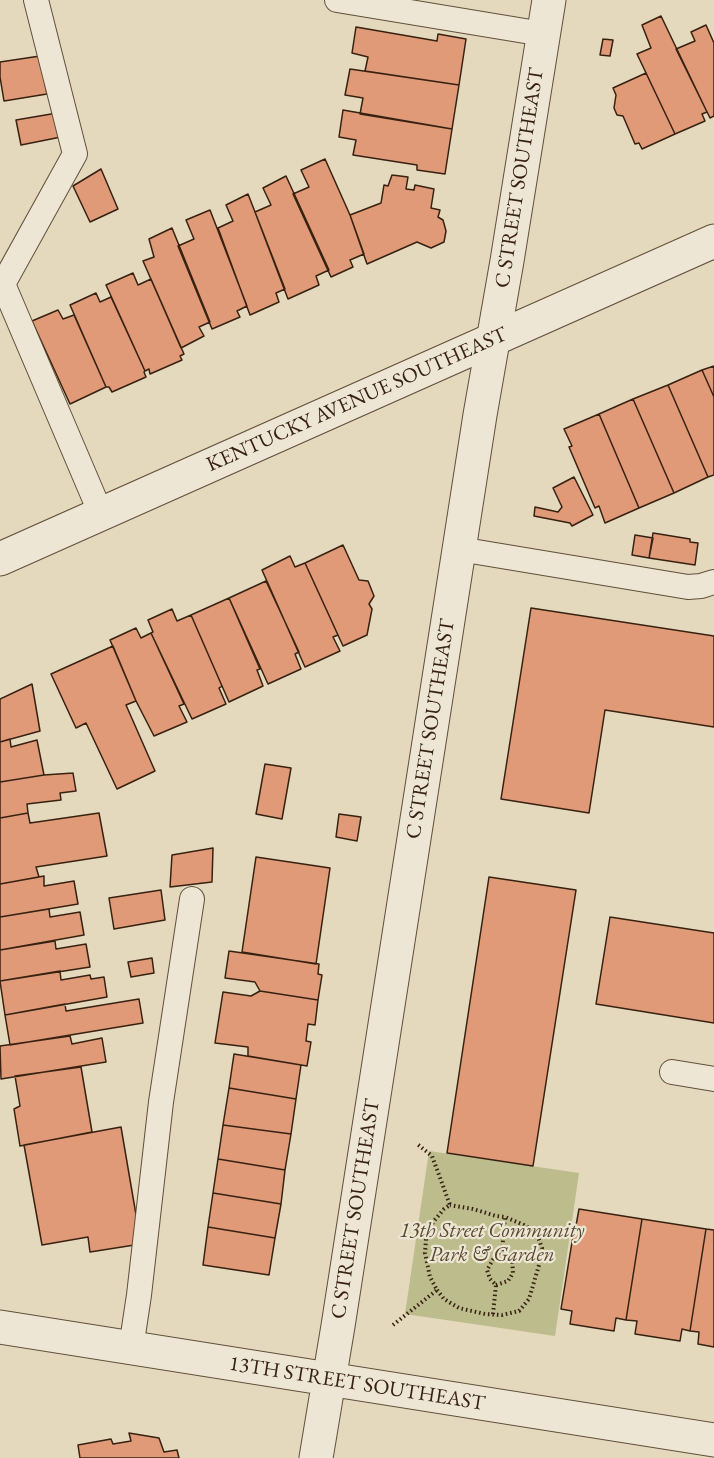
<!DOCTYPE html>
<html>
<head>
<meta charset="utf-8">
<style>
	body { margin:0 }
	canvas { display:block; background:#e4d8bd }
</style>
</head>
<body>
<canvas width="714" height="1458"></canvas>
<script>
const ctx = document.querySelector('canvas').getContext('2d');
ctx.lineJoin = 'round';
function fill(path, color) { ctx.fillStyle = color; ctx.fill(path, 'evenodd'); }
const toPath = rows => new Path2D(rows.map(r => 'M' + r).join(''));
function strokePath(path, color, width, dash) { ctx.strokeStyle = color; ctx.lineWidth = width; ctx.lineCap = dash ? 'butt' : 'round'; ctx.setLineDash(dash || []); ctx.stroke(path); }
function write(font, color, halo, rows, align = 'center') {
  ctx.font = font + ' "EB Garamond",serif'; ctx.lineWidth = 4.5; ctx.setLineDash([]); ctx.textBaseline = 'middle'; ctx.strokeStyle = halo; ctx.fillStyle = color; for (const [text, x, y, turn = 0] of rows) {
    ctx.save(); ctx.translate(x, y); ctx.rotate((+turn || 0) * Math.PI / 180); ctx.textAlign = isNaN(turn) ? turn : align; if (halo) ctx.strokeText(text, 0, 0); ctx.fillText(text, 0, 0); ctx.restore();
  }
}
fill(toPath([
	[429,1151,579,1173,555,1336,405,1314]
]), '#bcbc8c');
const building = toPath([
	[661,16,707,112,702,114,705,121,675,134,637,54,651,48,642,25,661,16],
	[706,25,714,43,714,116,710,118,676,49,695,41,691,32,706,25],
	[356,27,437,41,438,34,466,39,459,85,365,71,368,57,352,53,356,27],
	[603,39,613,40,610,56,600,55,603,39],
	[40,56,47,94,4,101,0,77,0,62,40,56],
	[350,69,459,85,452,129,360,114,363,98,345,95,350,69],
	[646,73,675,134,642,149,639,143,635,144,623,116,617,115,614,108,616,95,613,88,646,73],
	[343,110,452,129,445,174,417,170,417,165,353,155,356,140,339,137,343,110],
	[57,113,61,137,21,145,16,120,57,113],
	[325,159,350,215,364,254,350,260,353,267,331,277,293,194,309,187,301,170,325,159],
	[101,169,118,209,90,222,73,186,101,169],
	[392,175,408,177,406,189,414,190,415,185,434,189,431,208,440,210,438,217,443,220,446,231,444,242,431,248,417,242,367,264,350,215,381,203,384,185,388,186,392,175],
	[286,176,329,270,316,276,319,285,288,299,255,212,271,205,263,188,286,176],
	[248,194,285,289,276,293,279,302,250,315,218,228,233,221,226,205,248,194],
	[210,210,247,306,237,311,240,317,212,329,178,246,194,239,186,220,210,210],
	[172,228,210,322,199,327,204,336,181,348,143,261,154,257,149,239,172,228],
	[133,273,138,285,151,279,184,354,180,356,182,360,150,374,149,369,145,371,106,285,133,273],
	[96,293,100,302,111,297,145,371,144,372,146,377,112,392,109,387,106,387,70,305,96,293],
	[58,310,63,319,74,315,106,387,70,404,32,321,58,310],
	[714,366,714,397,702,370,714,366],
	[702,370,714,397,714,475,708,477,668,385,702,370],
	[668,385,708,477,674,493,633,399,668,385],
	[633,399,674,493,639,508,599,414,633,399],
	[599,414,639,508,605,523,599,506,595,508,569,447,572,446,564,429,599,414],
	[574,477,593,515,572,526,570,523,534,516,535,507,558,512,562,507,553,488,574,477],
	[653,533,690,539,690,542,698,543,695,565,649,558,653,533],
	[635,535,653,538,649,558,632,555,635,535],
	[343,545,359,580,368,581,374,596,369,604,372,609,367,635,343,646,305,563,343,545],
	[290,556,295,567,305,563,338,635,333,637,340,651,305,667,262,570,290,556],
	[266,581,299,652,295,654,301,669,268,684,229,598,266,581],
	[229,598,260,669,257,670,263,686,229,702,191,615,229,598],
	[531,608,714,636,714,727,605,710,589,813,501,799,531,608],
	[172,609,177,621,191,615,222,686,219,688,226,704,192,719,151,633,153,632,148,620,172,609],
	[136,628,141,638,151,633,184,704,179,706,187,722,154,736,136,701,110,640,136,628],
	[113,646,136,701,126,705,155,771,117,789,86,723,76,728,51,674,113,646],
	[32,684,40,731,0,742,0,699,32,684],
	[10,739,11,747,37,740,44,775,0,782,0,742,10,739],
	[265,764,291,768,282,819,256,814,265,764],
	[73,773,76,791,60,793,61,800,27,804,28,813,0,818,0,782,44,775,73,773],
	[28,813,30,823,99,813,107,856,36,867,39,877,0,884,0,818,28,813],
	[339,814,361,817,357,841,336,837,339,814],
	[213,848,212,882,170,887,172,855,213,848],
	[256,857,330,868,316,964,242,952,256,857],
	[44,876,44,886,74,881,78,904,0,917,0,884,44,876],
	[489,877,576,890,533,1166,447,1153,489,877],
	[161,890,165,920,114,929,109,898,161,890],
	[49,909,50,917,80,912,84,935,0,950,0,917,49,909],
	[610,917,714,933,714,1023,596,1004,610,917],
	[55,941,56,949,86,944,90,967,0,981,0,950,55,941],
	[229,951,319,964,318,974,322,975,318,1000,260,991,255,982,225,978,229,951],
	[152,958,154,973,131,977,128,962,152,958],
	[60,971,61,980,90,975,91,979,104,977,107,997,5,1015,0,981,60,971],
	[260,991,318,1000,315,1025,308,1024,306,1041,311,1042,307,1066,248,1056,248,1047,215,1043,223,992,251,996,260,991],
	[139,999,143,1023,10,1045,5,1015,65,1004,66,1011,139,999],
	[70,1036,72,1044,102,1038,106,1062,1,1079,0,1046,70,1036],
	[234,1054,301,1065,296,1099,229,1088,234,1054],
	[81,1067,92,1132,20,1146,14,1109,20,1106,15,1076,81,1067],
	[229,1088,296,1099,291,1134,223,1125,229,1088],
	[223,1125,291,1134,285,1170,218,1159,223,1125],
	[121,1127,141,1244,90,1252,88,1237,42,1245,24,1145,121,1127],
	[218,1159,285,1170,281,1204,213,1193,218,1159],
	[213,1193,281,1204,275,1238,208,1227,213,1193],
	[579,1209,642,1219,626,1320,616,1318,614,1331,570,1324,572,1311,561,1309,574,1230,575,1231,579,1209],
	[642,1219,706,1229,690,1331,682,1329,680,1341,635,1334,637,1321,626,1320,642,1219],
	[208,1227,275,1238,269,1275,203,1265,208,1227],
	[706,1229,714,1230,714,1347,698,1344,699,1332,690,1331,706,1229],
	[129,1433,159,1438,164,1452,177,1450,179,1458,80,1458,78,1445,111,1439,113,1444,131,1441,129,1433]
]);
fill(building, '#e09a78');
strokePath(building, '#372110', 1.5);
const service = toPath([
	[36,0,75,154,3,284,101,514],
	[337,0,543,34],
	[459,549,688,587,701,586,714,582],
	[672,1072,714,1079],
	[131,1348,139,1295,161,1102,192,899]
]);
const minor = toPath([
	[0,1327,714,1440],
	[316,1458,338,1326,480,415,507,261,549,0]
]);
const tertiary = toPath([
	[0,559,714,241]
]);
strokePath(service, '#624f3b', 26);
strokePath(minor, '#624f3b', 35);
strokePath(tertiary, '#624f3b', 35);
strokePath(toPath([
	[496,1285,508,1281,513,1273,512,1257,502,1252],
	[437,1290,444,1299,459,1308,485,1314,502,1315,519,1311,529,1299,539,1265,542,1248,536,1232,524,1225,505,1217,496,1216,473,1209,450,1205],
	[493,1314,496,1285,490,1279,487,1270,494,1258,502,1252,505,1217],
	[393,1325,437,1290,430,1277,425,1253,426,1239,433,1222,444,1209,450,1205,432,1156,416,1143]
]), '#372110', 4, [1.5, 3]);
strokePath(service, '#ede6d4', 24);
strokePath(minor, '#ede6d4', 33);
strokePath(tertiary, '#ede6d4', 33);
write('21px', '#372110', '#ede6d4', [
	["C STREET SOUTHEAST",520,178,-81],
	["KENTUCKY AVENUE SOUTHEAST",357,400,-24],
	["C STREET SOUTHEAST",431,729,-81],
	["C STREET SOUTHEAST",356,1209,-81],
	["13TH STREET SOUTHEAST",357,1384,9]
]);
write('italic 21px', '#58482f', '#ede6d4', [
	["13th Street Community",492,1231],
	["Park & Garden",492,1255]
]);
</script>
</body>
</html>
